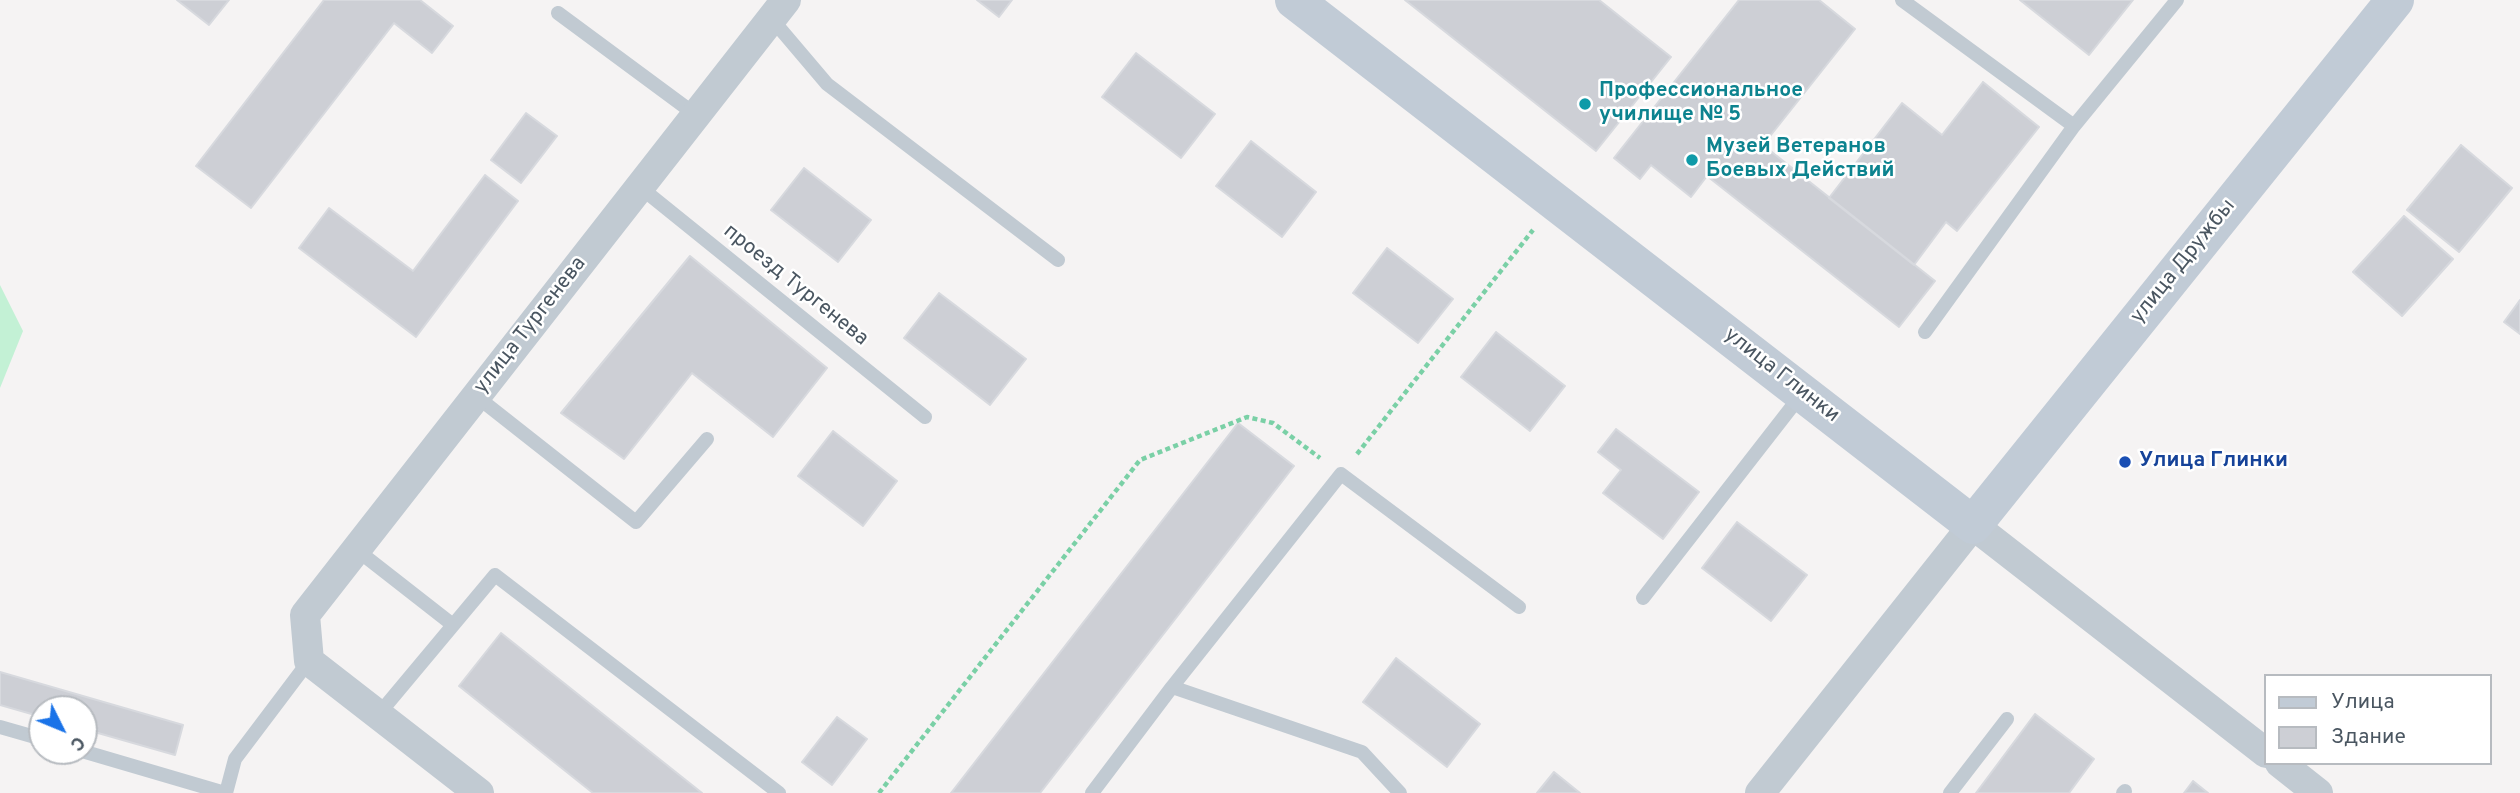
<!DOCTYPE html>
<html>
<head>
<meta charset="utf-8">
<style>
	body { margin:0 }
	#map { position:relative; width:2520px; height:793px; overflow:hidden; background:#f5f3f3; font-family:Overpass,sans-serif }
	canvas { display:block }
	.legend { position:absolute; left:2264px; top:674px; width:228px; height:91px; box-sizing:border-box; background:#fff; border:2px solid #b7bbc0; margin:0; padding:9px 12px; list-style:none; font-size:21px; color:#4a5661 }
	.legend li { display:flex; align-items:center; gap:14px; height:35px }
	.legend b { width:35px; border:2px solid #b7bbc0 }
	.north { position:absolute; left:28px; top:695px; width:70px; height:70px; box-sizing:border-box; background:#fff; border:2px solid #b7bbc0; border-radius:50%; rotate:133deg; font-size:19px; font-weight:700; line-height:28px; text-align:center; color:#4a5661 }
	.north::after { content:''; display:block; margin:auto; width:24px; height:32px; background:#1a73e8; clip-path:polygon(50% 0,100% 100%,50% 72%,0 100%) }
</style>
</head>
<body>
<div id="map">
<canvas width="2520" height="793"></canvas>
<ul class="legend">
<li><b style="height:9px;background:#c1cbd6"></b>Улица</li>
<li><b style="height:19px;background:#cdcfd5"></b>Здание</li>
</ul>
<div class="north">С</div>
</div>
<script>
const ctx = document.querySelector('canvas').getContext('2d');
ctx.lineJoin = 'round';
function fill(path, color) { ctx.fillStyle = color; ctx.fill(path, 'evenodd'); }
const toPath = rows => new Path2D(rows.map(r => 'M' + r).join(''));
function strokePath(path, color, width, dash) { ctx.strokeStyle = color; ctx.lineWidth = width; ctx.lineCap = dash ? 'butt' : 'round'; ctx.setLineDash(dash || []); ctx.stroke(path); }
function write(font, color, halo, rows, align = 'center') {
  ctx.font = font + ' Overpass,sans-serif'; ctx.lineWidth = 5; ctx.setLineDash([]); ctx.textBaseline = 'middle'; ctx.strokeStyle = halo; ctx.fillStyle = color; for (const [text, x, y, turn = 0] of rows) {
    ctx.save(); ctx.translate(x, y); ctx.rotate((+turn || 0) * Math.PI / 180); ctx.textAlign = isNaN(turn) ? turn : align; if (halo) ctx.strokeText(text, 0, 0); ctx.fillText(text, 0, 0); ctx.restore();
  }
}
fill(toPath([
	[0,285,23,331,0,388]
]), '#c3f1d5');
const building = toPath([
	[177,0,229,0,209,25,177,0],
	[324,0,420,0,453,26,432,53,394,23,251,208,196,166,324,0],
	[977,0,1012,0,999,17,977,0],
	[1405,0,1599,0,1671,57,1596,151,1405,0],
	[1739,0,1819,0,1855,29,1763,145,1935,281,1899,327,1707,176,1691,197,1651,165,1640,179,1614,158,1739,0],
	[2020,0,2133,0,2089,55,2020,0],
	[1136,53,1215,114,1181,158,1102,97,1136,53],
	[1983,82,2039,127,1957,231,1946,222,1914,265,1829,198,1902,103,1942,135,1983,82],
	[526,113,557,136,521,183,491,160,526,113],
	[1251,141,1316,192,1282,237,1216,186,1251,141],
	[2461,145,2512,188,2459,252,2407,210,2461,145],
	[804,168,871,220,838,262,771,210,804,168],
	[485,175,518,201,416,337,299,248,329,208,413,271,485,175],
	[2404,216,2453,259,2402,316,2353,272,2404,216],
	[1387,248,1453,299,1418,343,1353,293,1387,248],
	[690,256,827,368,773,437,692,373,624,459,561,413,690,256],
	[939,293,1026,359,990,405,904,338,939,293],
	[2520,300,2520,334,2504,322,2520,300],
	[1496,332,1565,386,1530,431,1461,377,1496,332],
	[1238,423,1294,466,1040,793,951,793,1238,423],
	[1616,429,1699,492,1663,539,1603,493,1621,470,1598,452,1616,429],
	[833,431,897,481,863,526,798,476,833,431],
	[1737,522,1807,575,1771,621,1702,568,1737,522],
	[501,633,702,793,593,793,459,686,501,633],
	[1396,658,1480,724,1447,767,1363,702,1396,658],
	[0,672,183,725,175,755,84,729,84,709,42,709,42,717,0,705,0,672],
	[2035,714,2094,759,2069,793,1976,793,2035,714],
	[837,717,867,739,832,785,802,762,837,717],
	[1554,772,1580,793,1537,793,1554,772],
	[2193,781,2208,793,2184,793,2193,781]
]);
fill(building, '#cdcfd5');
strokePath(building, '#d7d9de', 2);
strokePath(toPath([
	[1357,454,1533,230],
	[879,793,1140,460,1247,417,1273,423,1320,458]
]), '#7ad0a6', 4.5, [5, 3.5]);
strokePath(toPath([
	[1902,0,2074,126],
	[558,13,696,115],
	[771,18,827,84,1058,260],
	[640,187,925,417],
	[1925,332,2074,126,2177,0],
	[476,396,636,522,707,439],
	[357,550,453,625],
	[1643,598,1801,395],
	[1172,687,1341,474,1519,607],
	[378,715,495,575,779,793],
	[0,727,42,739],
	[82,751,225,793],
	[226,793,235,759,309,661],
	[1092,793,1172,687,1362,752,1400,793],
	[1950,793,2007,719],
	[2123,793,2125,791]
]), '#c1cad2', 14);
strokePath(toPath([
	[2280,763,2318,793],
	[479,793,309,661,305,615,786,0],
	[1760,793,1973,525,2266,753]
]), '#c1cad2', 30);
strokePath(toPath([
	[1294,0,1973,525,2395,0]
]), '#c1cbd6', 38);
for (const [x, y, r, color] of [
	[1585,104,7,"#0f9aa8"],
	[1692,160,7,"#0f9aa8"],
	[2125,462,7,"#1a4fb4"]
]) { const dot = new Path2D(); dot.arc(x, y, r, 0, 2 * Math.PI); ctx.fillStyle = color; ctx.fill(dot); strokePath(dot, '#fff', 2.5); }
write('bold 21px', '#0d838f', '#fff', [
	["Профессиональное",1599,92],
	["училище № 5",1599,116],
	["Музей Ветеранов",1706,148],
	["Боевых Действий",1706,172]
], 'left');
write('21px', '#4a5661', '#fff', [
	["улица Дружбы",2184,262,-51],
	["проезд Тургенева",795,286,39],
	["улица Тургенева",531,326,-52],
	["улица Глинки",1781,376,38]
]);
write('bold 21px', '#164399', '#fff', [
	["Улица Глинки",2139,462]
], 'left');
</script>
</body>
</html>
